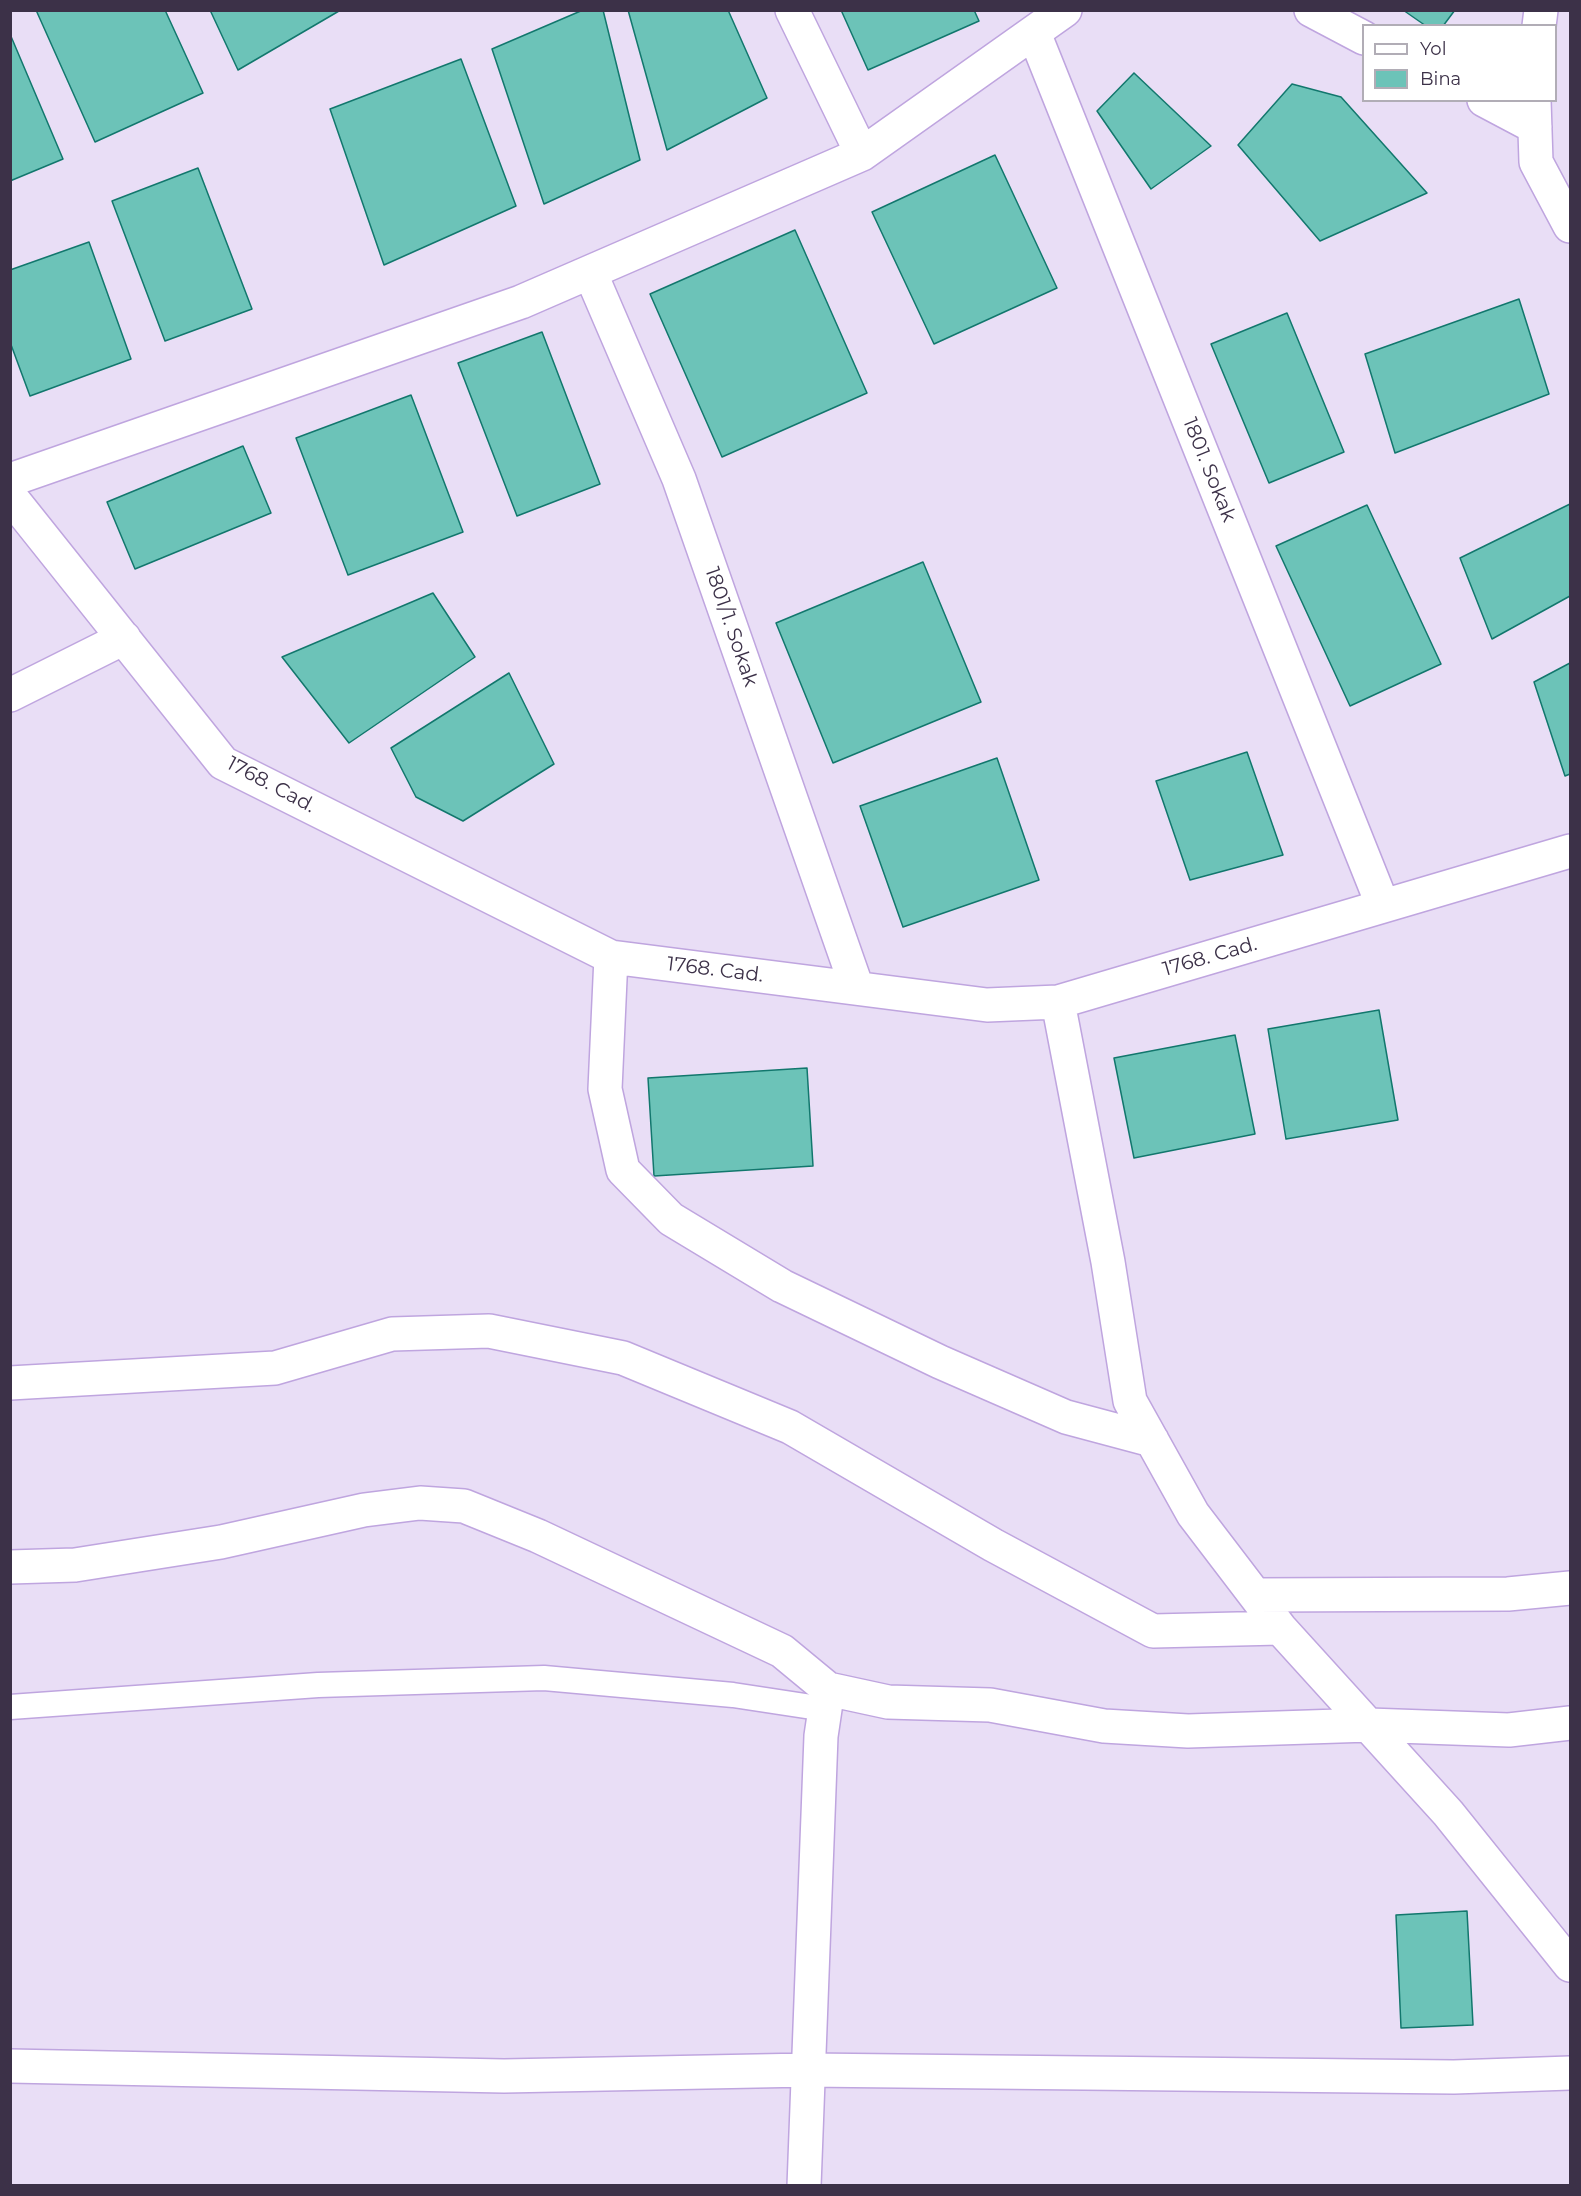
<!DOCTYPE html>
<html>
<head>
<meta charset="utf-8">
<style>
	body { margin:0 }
	#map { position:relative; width:1581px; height:2196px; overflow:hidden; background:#e9def6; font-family:Montserrat,sans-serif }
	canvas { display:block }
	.frame { position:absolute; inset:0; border:12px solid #3c3148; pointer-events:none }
	.legend { position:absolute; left:1362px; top:24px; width:195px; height:78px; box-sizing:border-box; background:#fff; border:2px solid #b1adb6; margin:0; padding:8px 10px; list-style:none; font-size:18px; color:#3c3148 }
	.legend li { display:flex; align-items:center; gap:12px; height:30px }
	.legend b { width:30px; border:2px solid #b1adb6 }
</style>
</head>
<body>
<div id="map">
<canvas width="1581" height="2196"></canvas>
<div class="frame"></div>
<ul class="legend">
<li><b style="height:8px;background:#fff"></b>Yol</li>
<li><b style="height:16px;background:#6cc3b8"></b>Bina</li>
</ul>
</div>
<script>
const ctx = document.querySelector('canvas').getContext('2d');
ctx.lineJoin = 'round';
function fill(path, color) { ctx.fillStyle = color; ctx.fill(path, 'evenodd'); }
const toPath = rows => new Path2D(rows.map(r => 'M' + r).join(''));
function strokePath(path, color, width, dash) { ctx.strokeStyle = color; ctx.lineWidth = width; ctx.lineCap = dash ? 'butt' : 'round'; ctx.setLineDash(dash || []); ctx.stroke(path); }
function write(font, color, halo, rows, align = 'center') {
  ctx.font = font + ' Montserrat,sans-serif'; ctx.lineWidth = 4.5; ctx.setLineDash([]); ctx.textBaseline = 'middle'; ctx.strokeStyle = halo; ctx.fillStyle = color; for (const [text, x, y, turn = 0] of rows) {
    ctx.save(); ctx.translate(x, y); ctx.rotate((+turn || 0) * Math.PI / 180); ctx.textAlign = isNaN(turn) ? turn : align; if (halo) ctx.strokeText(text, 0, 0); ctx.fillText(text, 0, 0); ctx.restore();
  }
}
const building = toPath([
	[36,10,165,10,203,93,95,142,36,10],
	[210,10,339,10,339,11,238,70,210,10],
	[583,10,603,10,640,160,544,204,492,49,583,10],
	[628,10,728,10,767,98,667,150,628,10],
	[841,10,974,10,979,21,868,70,841,10],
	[1403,10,1455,10,1443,26,1426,26,1403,10],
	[10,34,63,159,10,181,10,34],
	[461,59,516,206,384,265,330,109,461,59],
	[1134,73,1211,146,1151,189,1097,111,1134,73],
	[1292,84,1341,97,1427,193,1320,241,1238,145,1292,84],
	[995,155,1057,288,934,344,872,212,995,155],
	[198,168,252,309,165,341,112,201,198,168],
	[795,230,867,393,722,457,650,294,795,230],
	[89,242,131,359,30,396,10,342,10,270,89,242],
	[1519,299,1549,394,1395,453,1365,354,1519,299],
	[1287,313,1344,452,1269,483,1211,344,1287,313],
	[542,332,600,484,517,516,458,363,542,332],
	[411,395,463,532,348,575,296,438,411,395],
	[243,446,271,513,135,569,107,502,243,446],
	[1570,504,1570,596,1492,639,1460,558,1570,504],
	[1367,505,1441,664,1350,706,1276,546,1367,505],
	[923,562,981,702,833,763,776,623,923,562],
	[433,593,475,657,349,743,282,657,433,593],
	[1570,663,1570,774,1565,776,1534,682,1570,663],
	[509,673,554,764,463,821,416,797,391,748,509,673],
	[1247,752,1283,855,1190,880,1156,781,1247,752],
	[997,758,1039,880,903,927,860,806,997,758],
	[1379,1010,1398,1120,1286,1139,1268,1029,1379,1010],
	[1235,1035,1255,1134,1134,1158,1114,1058,1235,1035],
	[807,1068,813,1166,654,1176,648,1078,807,1068],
	[1467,1911,1473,2025,1401,2028,1396,1915,1467,1911]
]);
fill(building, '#6cc3b8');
strokePath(building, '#12776d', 1.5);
const lane = toPath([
	[10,1707,318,1685,544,1678,733,1695,825,1709]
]);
const street = toPath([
	[792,10,862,154],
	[1311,10,1364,38],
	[1539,26,1541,10],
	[1034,33,1383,906],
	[1484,100,1535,127],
	[1534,100,1536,162,1570,226],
	[590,272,679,479,857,988],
	[10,480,521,302,862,154,1065,10],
	[10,496,223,763,611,957,987,1005,1058,1002,1570,851],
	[10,695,124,638],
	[611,957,605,1089,623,1170,671,1219,782,1286,940,1362,1066,1417,1152,1440],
	[1058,1002,1108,1262,1130,1401,1193,1514,1280,1628,1448,1813,1570,1965],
	[10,1383,275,1368,392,1334,489,1331,623,1358,790,1427,993,1545,1153,1631,1280,1628],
	[10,1567,75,1565,221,1542,364,1510,420,1503,464,1506,538,1536,782,1651,828,1689,888,1702,990,1705,1104,1726,1188,1731,1369,1725,1509,1730,1570,1723],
	[1255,1595,1508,1594,1570,1588],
	[10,2066,504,2076,807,2070,1454,2077,1570,2073],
	[804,2186,821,1736,828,1689]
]);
strokePath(lane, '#bfa5df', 27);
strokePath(street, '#bfa5df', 36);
strokePath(lane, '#fff', 24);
strokePath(street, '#fff', 33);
write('20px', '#3c3148', '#fff', [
	["1801. Sokak",1209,470,68],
	["1801/1. Sokak",731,627,71],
	["1768. Cad.",271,785,28],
	["1768. Cad.",1210,957,-16],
	["1768. Cad.",715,970,7]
]);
</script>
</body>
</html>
